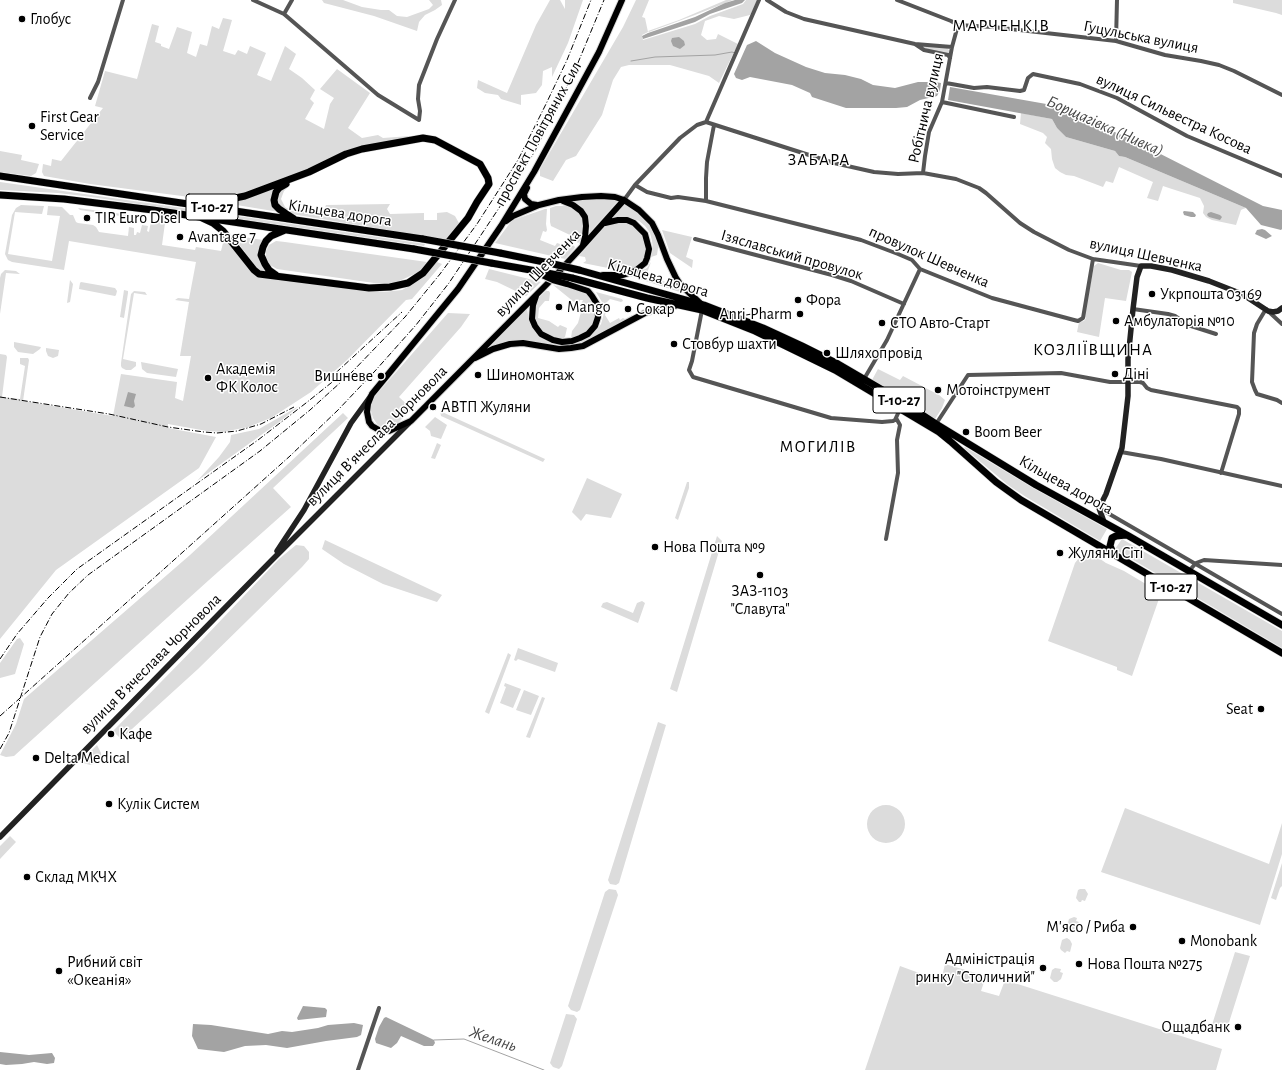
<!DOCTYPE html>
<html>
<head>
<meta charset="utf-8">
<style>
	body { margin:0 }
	canvas { display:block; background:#fff }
</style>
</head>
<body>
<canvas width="1282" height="1070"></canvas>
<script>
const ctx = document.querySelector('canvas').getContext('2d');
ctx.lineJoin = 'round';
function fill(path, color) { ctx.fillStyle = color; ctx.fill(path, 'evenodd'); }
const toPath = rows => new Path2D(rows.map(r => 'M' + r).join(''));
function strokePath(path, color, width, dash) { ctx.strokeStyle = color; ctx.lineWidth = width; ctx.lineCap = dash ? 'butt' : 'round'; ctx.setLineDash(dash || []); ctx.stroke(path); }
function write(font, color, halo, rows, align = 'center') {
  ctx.font = font + ' "Alegreya Sans",sans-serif'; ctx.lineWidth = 3; ctx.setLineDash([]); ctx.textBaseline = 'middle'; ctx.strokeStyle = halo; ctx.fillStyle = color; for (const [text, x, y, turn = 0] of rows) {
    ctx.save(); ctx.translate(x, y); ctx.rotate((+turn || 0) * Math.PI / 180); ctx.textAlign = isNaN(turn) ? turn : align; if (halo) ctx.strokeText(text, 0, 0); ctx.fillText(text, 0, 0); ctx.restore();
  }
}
fill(toPath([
	[322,0,343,0,362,7,381,10,389,10,397,16,407,17,429,9,433,5,429,0,441,0,442,5,435,10,425,15,419,22,417,31,374,16,324,3],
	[550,0,560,0,565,9,565,0,583,0,568,43,552,77,552,67,543,71,542,85,536,93,521,95,521,105,501,99,498,95,485,93,477,88,478,80,507,93,536,25],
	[636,0,649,0,642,17,645,18,648,32,642,35,643,40,695,24,710,16,743,4,746,0,757,0,752,12,750,15,734,19,719,16,705,21,701,35,707,40,716,39,718,34,738,44,719,83,709,76,670,65,629,65,621,67,613,80,602,115,576,156,566,160,553,181,540,176,540,169,623,27],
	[726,0,733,0,695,15,649,32,648,31,679,20],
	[1233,0,1282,0,1282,15,1276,13,1233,3],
	[223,18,232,20,223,51,235,55,238,50,247,54,250,46,266,53,257,75,271,81,285,46,296,54,289,69,302,78,315,90,310,99,314,103,305,119,324,129,330,104,334,98,320,89,337,69,370,93,348,128,362,138,378,135,383,138,410,136,409,139,395,141,286,178,287,188,284,191,281,199,285,207,292,211,323,213,326,205,390,204,387,209,390,214,424,213,424,220,437,220,437,213,447,212,455,216,460,225,449,240,182,196,90,184,44,176,42,172,43,164,51,166,52,159,61,161,103,108,95,106,105,71,137,79,152,24,159,26,155,42,161,44,161,46,169,49,177,27,192,32,187,53,196,57,200,44,207,46,212,26,219,29],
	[919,45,947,48,950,51,949,53,947,54,924,49],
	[1021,113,1052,119,1057,128,1066,137,1115,151,1119,156,1125,157,1246,208,1243,209,1241,210,1236,225,1212,220,1206,217,1203,213,1204,206,1200,198,1172,189,1163,186,1158,201,1147,198,1153,182,1119,167,1113,183,1106,181,1103,187,1074,176,1066,175,1060,172,1055,168,1052,159,1051,149,1045,143,1047,137,1043,133,1020,124],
	[0,151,22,155,21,160,39,164,36,173,31,176,0,172],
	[0,182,218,213,425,244,424,246,91,197,58,193,0,190],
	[600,199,612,199,616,200,617,202,590,232,590,224,587,214,581,206,572,200],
	[625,202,635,208,651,225,658,240,658,248,657,255,651,257,653,249,652,241,650,233,645,226,639,221,626,216,613,217],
	[21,205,44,206,42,214,15,212,8,254,52,261,60,216,47,215,48,206,62,207,70,215,73,215,76,222,78,223,93,225,96,227,99,232,128,236,129,227,134,228,134,235,136,235,137,232,140,233,142,225,148,226,147,231,149,232,151,221,165,223,162,245,195,250,196,247,221,251,224,239,226,238,258,276,276,280,384,292,402,290,421,279,437,262,442,264,412,299,406,300,347,360,311,392,271,418,248,427,223,432,207,431,168,424,168,428,216,437,199,468,56,570,0,639,0,354,6,355,7,357,2,397,20,399,25,366,20,364,20,358,28,358,29,360,23,401,113,416,121,374,177,382,175,398,183,401,191,356,180,356,189,302,175,300,178,298,189,299,196,262,69,241,64,270,12,262,8,260,5,254,12,215,16,208],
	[556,206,571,206,575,209,581,216,583,221,582,238,580,241,578,243,570,235,551,226,550,222,550,208],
	[78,208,137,216,134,218,80,210],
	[545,209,547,209,546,224,547,230,546,232,543,231,540,240,555,246,557,243,569,247,570,244,573,245,575,247,574,249,565,259,495,243,510,223,513,220],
	[613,222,626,222,633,225,642,232,646,246,646,254,642,261,635,267,627,270,618,270,583,263,586,261,585,257,579,256,604,228],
	[662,230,692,237,686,257,693,260,692,268,670,253],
	[230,235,263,240,259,248,258,256,264,269,268,272,259,271,238,243],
	[276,241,285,242,427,262,419,272,397,282,389,284,374,283,277,269,270,265,266,259,266,251,269,245],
	[651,262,646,276,679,286,686,294,630,276,641,271,647,268],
	[1098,263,1121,270,1129,270,1132,272,1126,301,1105,298,1099,337,1077,332,1079,322,1084,321,1086,318,1084,316,1094,266],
	[489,269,541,282,526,296,497,282,485,279],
	[5,270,16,271,20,274,6,273,0,314,0,278,1,274],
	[70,280,73,284,70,302,67,303],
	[81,282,115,288,117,291,116,295,115,296,79,289,80,283],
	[553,285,576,290,587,295,591,299,595,307,595,315,592,324,585,333,571,338,572,331,578,323,581,312,580,307,583,300,580,300,578,304,574,302],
	[124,290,128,291,128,293,124,318,120,317],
	[134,291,145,292,147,295,134,293,123,359,136,362,136,366,131,370,126,370,122,368,121,366,121,363,131,294],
	[546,291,549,291,550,293,549,301,545,301,539,308,538,318,549,321,558,327,560,325,567,328,565,337,562,339,558,339,543,335,533,317,537,299],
	[596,292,622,299,623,301,621,302,610,299,606,303,609,310,606,312,605,315,610,323,619,318,620,320,623,318,625,319,632,315,634,316,587,341,572,345,548,345,490,347,527,308,529,321,532,327,536,333,543,339,552,343,572,344,586,339,597,330,601,324,603,317,604,312,602,302],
	[448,313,470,314,461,327,399,397,412,409,396,425,389,428,382,427,377,424,373,418,371,411,371,404,375,396],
	[14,342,41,347,40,349,33,354,18,352,14,347],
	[46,348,59,350,58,356,53,358,48,356,46,351],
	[141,362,178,369,176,377,147,373,142,369],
	[878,369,900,380,903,376,939,395,945,400,942,408,935,419,872,380],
	[299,406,282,420,197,481,219,457,230,442,231,435,259,429],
	[440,411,545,459,543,462,441,416],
	[343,413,348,418,273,488,291,507,209,580,14,756,6,757,0,755,16,724,24,699,190,555],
	[435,417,447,425,441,439,431,436,430,431,425,427],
	[437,443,441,445,435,459,431,458],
	[965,447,1033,488,1107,529,1100,541,1026,497,1008,485,964,448],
	[587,478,622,494,611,518,586,514,581,521,572,512],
	[687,482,689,482,689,488,678,520,675,518],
	[717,536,722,541,677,692,670,689],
	[1122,539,1282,631,1282,648,1118,551,1115,549],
	[325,540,442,595,437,602,383,584,344,564,322,549],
	[296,545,304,546,309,552,309,559,302,567,198,669,121,739,113,731,204,638,279,559],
	[1087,550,1106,563,1124,571,1161,593,1132,676,1117,670,1117,667,1048,641,1075,563,1082,554],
	[642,601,645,603,638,623,601,607,603,603,607,602,633,613,637,603],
	[20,638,24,644,15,674,0,678,0,663,17,639],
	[518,648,558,663,555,672,518,659,516,661,514,660],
	[508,653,511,655,489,714,485,712],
	[505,683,521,689,513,708,500,703,506,687,504,686],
	[524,690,539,696,531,715,516,710],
	[542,697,545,698,530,738,526,737],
	[658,722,666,725,619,883,616,885,610,884,608,880],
	[97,745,101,753,101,757,98,761,94,764,90,765,80,762],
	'867 824a19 19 0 1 1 38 0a19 19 0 1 1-38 0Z',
	[1125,808,1269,864,1282,823,1282,854,1260,925,1101,872],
	[10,836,16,842,0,859,0,846],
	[1282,863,1282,886,1280,888,1276,900,1271,898],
	[609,889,616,890,618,895,580,1010,577,1012,571,1010,568,1006,605,892],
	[1080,889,1085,889,1088,894,1085,901,1082,900,1081,902,1079,902,1076,898,1078,890],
	[1074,917,1077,918,1076,921,1079,922,1076,930,1072,932,1067,929,1067,926,1069,919],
	[1067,938,1070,940,1072,944,1070,952,1067,951,1065,953,1061,950,1060,948,1062,940,1064,939],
	[1235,952,1250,956,1226,1032,1211,1028],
	[945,964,986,976,981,991,999,996,1005,980,1222,1049,1216,1070,865,1070,900,966,941,981],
	[1055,968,1061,969,1060,972,1063,973,1061,979,1057,982,1054,982,1050,978,1052,970],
	[566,1014,574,1015,577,1019,562,1066,559,1069,553,1067,550,1063]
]), '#dcdcdc');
fill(toPath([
	[735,0,745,0,742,3,710,14,695,22,643,39,642,36,648,33,695,17,725,3],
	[679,37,684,41,685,45,680,49,673,46,671,41,672,38],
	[756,41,775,53,806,67,825,73,845,75,861,79,873,85,895,88,918,82,935,82,941,83,940,90,937,96,920,100,907,107,896,108,846,108,812,97,810,93,792,85,750,77,742,80,736,78,734,74,747,45],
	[950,87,1052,105,1133,140,1263,206,1282,210,1282,229,1281,230,1261,225,1246,208,1125,157,1119,156,1115,151,1066,137,1057,128,1052,119,948,100],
	[1184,211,1193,212,1196,215,1195,217,1191,217,1184,215,1183,212],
	[1211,212,1220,215,1222,217,1220,220,1209,217,1207,215,1208,213],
	[1262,229,1265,230,1272,236,1266,239,1255,234,1257,230],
	[128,392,136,394,134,401,135,406,133,408,124,406],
	[303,1006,325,1008,327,1010,326,1017,298,1020,297,1018],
	[386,1017,434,1040,435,1043,433,1046,424,1046,401,1036,397,1043,391,1048,376,1043,375,1039,379,1027,384,1018],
	[354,1023,363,1025,361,1035,357,1037,326,1041,287,1048,266,1045,245,1046,224,1052,198,1049,192,1036,193,1024,211,1025,268,1034,282,1031,292,1032,318,1028,328,1025],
	[0,1052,29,1055,52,1053,55,1058,54,1063,47,1064,34,1062,22,1064,6,1065,0,1064]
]), '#a3a3a3');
strokePath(toPath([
	[631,61,655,57,715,55,732,52,735,53],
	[434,1040,464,1039,544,1070]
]), '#a3a3a3', 1);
const primary = toPath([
	[622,0,599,52,534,172,501,226,458,289,372,394,368,404,367,412,369,422,372,426,379,430,389,431,411,421,553,278,581,248,624,200],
	[527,188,524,194,525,199,531,204,537,205],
	[563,201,573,205,581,211,585,217,586,226,585,237,583,245],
	[506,221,513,216,539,205,559,200,582,197,601,196,615,197,624,200,639,210,652,223,658,235,667,259,676,278,680,284,701,304],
	[603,275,623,275,635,271,645,263,647,258,649,249,645,234,634,223,627,220,618,220,605,223],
	[536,296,533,305,532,319,535,326,541,334,553,340,562,342,572,341,580,338,588,334,595,326,598,317,597,304,592,296,588,291,567,284],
	[475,358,493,349,510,344,523,343,559,349,571,348,583,346,645,313,658,309,675,306]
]);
const highway = toPath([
	[0,176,423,239],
	[286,184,279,188,276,192,274,200,275,205,279,209,294,219],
	[0,195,64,199,153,210,414,249],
	[191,204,221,201,245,196,309,172,346,154,362,149,423,138,435,140,480,164,488,178,489,184,477,202,468,218,423,273,408,283,390,287,369,288,259,274,254,270,223,231,213,223,198,216],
	[500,253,549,263],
	[491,263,542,272],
	[579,270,704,305,763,328,802,346,838,364,898,399,936,424,1036,485,1127,535,1282,625],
	[276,275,269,270,265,264,261,255,263,247,266,241,271,236,285,230],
	[572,278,647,298,702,310,755,331,835,370,939,432,950,441,996,482,1021,500,1282,653],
	[1113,553,1110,546,1112,538,1116,536,1126,535]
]);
strokePath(primary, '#dbdbdb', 8);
strokePath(highway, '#dbdbdb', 8);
strokePath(toPath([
	[253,0,284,14,378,95,419,120,420,111,418,99,419,85,437,39,455,0],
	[767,0,786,12,804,19,915,44,952,47],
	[897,0,951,21,958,25,993,27,1116,41,1165,55,1201,61,1219,65,1234,71,1282,95],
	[284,14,292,0],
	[1116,41,1117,0],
	[915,44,924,50,948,55,950,58],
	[946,83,974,88,987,87,1020,91,1024,90,1028,78,1033,74,1080,84,1117,98,1187,136,1282,176],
	[90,98,98,82,123,0],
	[942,102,1014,117],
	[706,122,759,0],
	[923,173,925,156,929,132,942,102,952,47,958,25],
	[635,185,647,192,671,198,678,197,706,201,861,240,898,254,912,260,920,269,992,298,1074,320,1078,321,1083,318,1093,259],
	[624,200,635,185,680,138,697,125,706,122,834,163,874,172,898,174,923,173,956,179,979,188,986,193,1020,223,1034,232,1069,250,1093,259,1141,266],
	[706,201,706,178,707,162,714,125],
	[695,239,832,275,851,281,904,304],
	[1133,309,1168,314,1175,316,1188,325,1216,334],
	[1266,309,1257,324,1254,333,1252,382,1255,390,1257,394,1277,400,1282,403],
	[702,310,692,361,689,370,693,377,831,418,882,422,893,421,895,420,900,409],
	[1268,311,1282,324],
	[864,379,887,340,920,269],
	[936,424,968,375,1061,373,1110,382,1140,382,1143,383,1147,388,1151,390,1237,407,1239,409,1239,414,1221,473],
	[1121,452,1161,459,1282,486],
	[1099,508,1282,614],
	[886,539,898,473,897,440,900,425,896,418],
	[1189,571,1196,563,1204,560,1282,565],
	[358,1070,379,1008]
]), '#555', 4);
strokePath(toPath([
	[1104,522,1099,508,1106,494,1122,448,1128,396,1128,359,1133,309,1137,277,1141,266,1151,266,1172,270,1209,281,1242,294,1268,311,1273,312,1278,311,1282,308],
	[277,551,304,510,351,423,370,397],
	[0,837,271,561,409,423]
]), '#222', 5.5);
strokePath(primary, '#000', 6);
strokePath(highway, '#000', 7);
strokePath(toPath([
	[328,380,402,312],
	[0,397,109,414,168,427,204,432,217,433,237,431,261,424,294,407],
	[0,659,17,634,48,598,77,569,258,440,306,403,336,379],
	[0,716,290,456,338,410,375,371,416,325,449,283,513,187,535,151,575,70,604,0],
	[0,749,9,733,40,637,52,614,69,593,88,575,260,451,310,410,352,372,405,317,440,274,477,224,518,160,546,104,567,60,591,0]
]), '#000', 1, [6, 2, 1, 2]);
const primaryBridge = toPath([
	[540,274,553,280,567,284]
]);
const highwayBridge = toPath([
	[423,239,500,253],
	[414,249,491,263],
	[549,263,579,270],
	[542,272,572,278]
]);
strokePath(primaryBridge, '#dbdbdb', 8, []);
strokePath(highwayBridge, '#dbdbdb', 8, []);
strokePath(primaryBridge, '#000', 6);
strokePath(highwayBridge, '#000', 7);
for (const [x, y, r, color] of [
	[22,19,4,"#000"],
	[32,126,4,"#000"],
	[87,218,4,"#000"],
	[180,237,4,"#000"],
	[1152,294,4,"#000"],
	[798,300,4,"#000"],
	[559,307,4,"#000"],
	[628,309,4,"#000"],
	[800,314,4,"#000"],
	[1116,321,4,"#000"],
	[882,323,4,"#000"],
	[674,344,4,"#000"],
	[827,353,4,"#000"],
	[1115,374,4,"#000"],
	[478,375,4,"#000"],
	[381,376,4,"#000"],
	[208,378,4,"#000"],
	[938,390,4,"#000"],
	[433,407,4,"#000"],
	[966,432,4,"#000"],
	[655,547,4,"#000"],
	[1060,553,4,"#000"],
	[760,575,4,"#000"],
	[1261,709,4,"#000"],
	[111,734,4,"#000"],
	[36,758,4,"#000"],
	[109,804,4,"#000"],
	[27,877,4,"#000"],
	[1133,927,4,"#000"],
	[1182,941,4,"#000"],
	[1079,964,4,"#000"],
	[1043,968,4,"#000"],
	[59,971,4,"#000"],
	[1238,1027,4,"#000"]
]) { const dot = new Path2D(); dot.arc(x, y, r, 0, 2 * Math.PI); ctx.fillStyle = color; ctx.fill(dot); strokePath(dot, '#fff', 1.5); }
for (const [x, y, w] of [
	[212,207,52],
	[899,400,52],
	[1171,587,52]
]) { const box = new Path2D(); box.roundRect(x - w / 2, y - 13, w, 26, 3); ctx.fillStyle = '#fff'; ctx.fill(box); strokePath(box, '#000', 1); }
write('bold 15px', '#000', null, [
	["Т-10-27",212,207],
	["Т-10-27",899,400],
	["Т-10-27",1171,587]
]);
write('16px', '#000', '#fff', [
	["Глобус",30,19],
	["First Gear",40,117],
	["Service",40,135],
	["TIR Euro Disel",95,218],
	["Avantage 7",188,237],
	["Укрпошта 03169",1160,294],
	["Фора",806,300],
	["Mango",567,307],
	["Сокар",636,309],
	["Anri-Pharm",792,314,"right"],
	["Амбулаторія №10",1124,321],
	["СТО Авто-Старт",890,323],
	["Стовбур шахти",682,344],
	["Шляхопровід",835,353],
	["Академія",216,369],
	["ФК Колос",216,387],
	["Діні",1123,374],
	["Шиномонтаж",486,375],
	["Вишневе",373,376,"right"],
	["Мотоінструмент",946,390],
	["АВТП Жуляни",441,407],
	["Boom Beer",974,432],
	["Нова Пошта №9",663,547],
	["Жуляни Сіті",1068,553],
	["ЗАЗ-1103",760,591,"center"],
	["\"Славута\"",760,609,"center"],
	["Seat",1253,709,"right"],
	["Кафе",119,734],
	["Delta Medical",44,758],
	["Кулік Систем",117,804],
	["Склад МКЧХ",35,877],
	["М'ясо / Риба",1125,927,"right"],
	["Monobank",1190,941],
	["Адміністрація",1035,959,"right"],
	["ринку \"Столичний\"",1035,977,"right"],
	["Рибний світ",67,962],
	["«Океанія»",67,980],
	["Нова Пошта №275",1087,964],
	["Ощадбанк",1230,1027,"right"]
], 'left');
write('16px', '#000', '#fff', [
	["Гуцульська вулиця",1141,37,11],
	["Робітнича вулиця",926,108,-77],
	["вулиця Сильвестра Косова",1174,114,25],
	["проспект Повітряних Сил",538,134,-61],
	["Кільцева дорога",340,213,9],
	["Ізяславський провулок",792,255,16],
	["вулиця Шевченка",1146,255,12],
	["провулок Шевченка",929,257,24],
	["вулиця Шевченка",538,273,-46],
	["Кільцева дорога",658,278,16],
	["вулиця Вʼячеслава Чорновола",377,436,-45],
	["Кільцева дорога",1066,485,29],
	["вулиця Вʼячеслава Чорновола",151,664,-45]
]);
ctx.letterSpacing = '1px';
write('17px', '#000', '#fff', [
	["МАРЧЕНКІВ",1001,26],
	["ЗАБАРА",819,160],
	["КОЗЛІЇВЩИНА",1093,350],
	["МОГИЛІВ",818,447]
]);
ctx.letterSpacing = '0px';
write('italic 17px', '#444', '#fff', [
	["Борщагівка (Нивка)",1105,126,24],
	["Желань",493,1039,19]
]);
</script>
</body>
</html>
